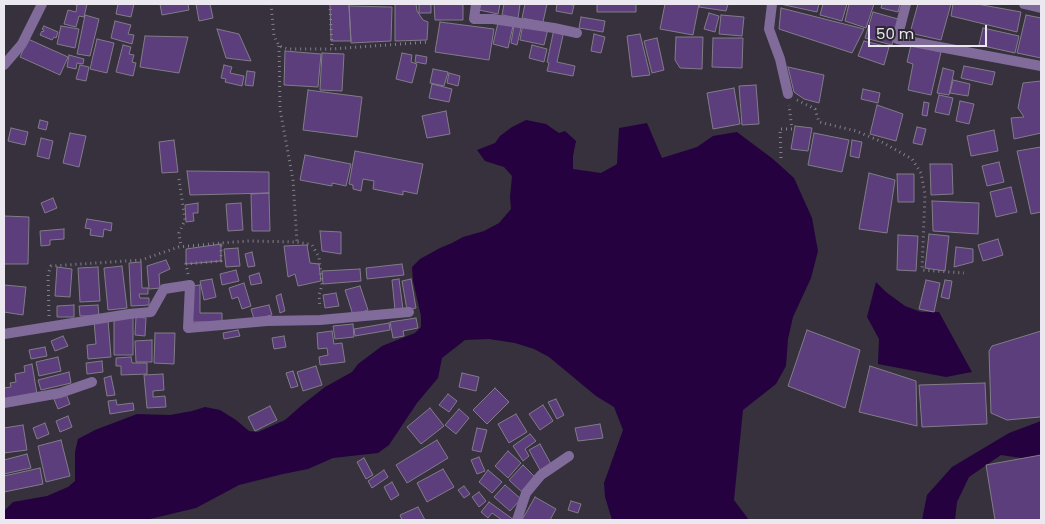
<!DOCTYPE html>
<html>
<head>
<meta charset="utf-8">
<style>
	body { margin:0 }
	#map { position:relative; width:1045px; height:524px; overflow:hidden; background:#36313c; font-family:Poppins,sans-serif }
	canvas { display:block }
	.frame { position:absolute; inset:0; border:5px solid #ebe8ef; pointer-events:none }
	.scale { position:absolute; left:868px; top:25px; width:119px; height:22px; box-sizing:border-box; border:2px solid #ebe8ef; border-top:0; padding-left:6px; font-size:15px; line-height:18px; white-space:nowrap; color:#ebe8ef; -webkit-text-stroke:4px #2c2731; paint-order:stroke }
</style>
</head>
<body>
<div id="map">
<canvas width="1045" height="524"></canvas>
<div class="frame"></div>
<div class="scale">50 m</div>
</div>
<script>
const ctx = document.querySelector('canvas').getContext('2d');
ctx.lineJoin = 'round';
function fill(path, color) { ctx.fillStyle = color; ctx.fill(path, 'evenodd'); }
const toPath = rows => new Path2D(rows.map(r => 'M' + r).join(''));
function strokePath(path, color, width, dash) { ctx.strokeStyle = color; ctx.lineWidth = width; ctx.lineCap = dash ? 'butt' : 'round'; ctx.setLineDash(dash || []); ctx.stroke(path); }
fill(toPath([
	[526,120,546,124,559,133,565,131,576,141,573,156,573,169,601,173,617,164,619,128,647,123,662,158,697,147,713,136,737,132,773,159,794,178,812,218,818,251,811,278,793,317,788,339,786,366,776,384,743,410,734,500,749,520,612,520,605,497,604,483,623,430,614,407,596,396,549,357,534,349,515,343,489,339,465,340,442,358,438,378,417,403,389,445,378,453,333,458,308,469,283,474,239,485,196,508,146,520,4,520,4,511,13,502,47,496,68,487,75,481,75,452,78,439,95,430,137,414,170,415,192,411,205,407,220,410,236,420,249,431,258,432,285,420,302,405,325,387,352,372,358,364,382,346,415,333,421,327,421,316,413,281,412,267,420,259,440,248,452,243,463,237,484,231,499,223,511,209,510,197,512,176,504,167,485,161,477,150,495,143,500,136,512,127],
	[876,282,886,292,905,306,921,312,939,312,972,372,946,377,878,364,879,339,867,317],
	[1041,421,1041,472,1021,458,1001,455,969,477,957,502,955,520,922,520,927,495,952,467,1009,433]
]), '#25023f');
const building = toPath([
	[72,4,87,4,84,17,79,16,76,27,64,24,68,10,76,12,77,5,72,4],
	[118,4,134,4,131,17,116,14,118,4],
	[160,4,188,4,189,10,162,15,160,4],
	[196,4,210,4,213,18,199,21,196,4],
	[330,4,349,4,351,41,331,41,330,4],
	[395,4,416,4,417,11,423,20,428,22,427,40,395,41,395,4],
	[419,4,431,4,431,13,419,13,419,4],
	[434,4,463,4,463,20,435,20,434,4],
	[481,4,500,4,498,14,479,10,481,4],
	[504,4,520,4,518,18,502,15,504,4],
	[525,4,547,4,543,22,522,18,525,4],
	[557,4,566,4,574,5,572,14,556,11,557,4],
	[597,4,636,4,636,12,597,12,597,4],
	[665,4,699,4,693,35,660,29,665,4],
	[700,4,728,4,726,11,699,7,700,4],
	[780,4,819,4,817,12,780,4],
	[823,4,847,4,842,21,820,15,823,4],
	[849,4,874,4,866,28,845,21,849,4],
	[882,4,900,4,898,12,881,8,882,4],
	[918,4,951,4,941,40,910,33,918,4],
	[953,4,977,4,1021,12,1017,32,951,16,953,4],
	[349,6,392,7,391,41,351,43,349,6],
	[781,8,864,29,852,53,779,29,781,8],
	[873,12,898,19,892,45,865,38,873,12],
	[709,13,719,16,715,32,704,29,709,13],
	[85,15,99,19,90,56,77,54,85,15],
	[721,15,744,17,742,36,719,34,721,15],
	[1026,15,1041,18,1041,58,1017,53,1026,15],
	[581,17,605,21,603,32,579,28,581,17],
	[115,21,131,25,128,34,134,35,132,44,111,38,115,21],
	[440,22,494,29,489,60,435,52,440,22],
	[498,23,513,26,508,48,493,44,498,23],
	[523,24,548,29,544,45,520,40,523,24],
	[44,26,58,32,56,38,54,37,52,40,40,35,42,31,43,32,44,30,42,29,44,26],
	[61,26,79,29,75,48,57,44,61,26],
	[514,26,521,28,517,45,511,43,514,26],
	[983,28,1019,36,1015,53,979,45,983,28],
	[217,29,239,34,251,61,226,58,217,29],
	[554,29,564,31,557,62,575,66,573,76,547,71,549,63,547,62,554,29],
	[594,34,605,37,601,53,591,51,594,34],
	[640,34,650,75,632,77,627,36,640,34],
	[145,36,188,37,179,73,140,67,145,36],
	[676,37,703,37,702,69,680,68,675,60,676,37],
	[657,38,664,70,652,73,644,41,657,38],
	[713,38,743,38,742,68,712,67,713,38],
	[28,39,68,57,60,75,20,57,28,39],
	[97,39,114,43,107,73,90,69,97,39],
	[864,41,889,47,884,65,858,56,864,41],
	[123,45,131,47,129,54,134,55,132,62,136,63,133,76,116,72,123,45],
	[532,45,547,49,544,62,529,58,532,45],
	[911,45,941,52,931,95,908,90,913,64,907,62,911,45],
	[285,51,321,54,318,87,284,85,285,51],
	[322,53,344,54,342,91,320,90,322,53],
	[402,53,412,55,411,62,417,64,412,83,396,79,402,53],
	[69,55,84,59,83,64,77,63,76,69,67,67,69,55],
	[416,55,427,57,426,64,415,62,416,55],
	[80,65,89,67,86,81,76,79,80,65],
	[224,65,232,67,230,73,244,76,242,86,225,82,226,79,221,78,224,65],
	[964,66,995,72,992,85,961,78,964,66],
	[788,67,824,75,819,103,804,99,794,92,788,67],
	[943,68,954,71,949,95,937,93,943,68],
	[433,69,448,72,444,86,430,83,433,69],
	[247,71,255,72,253,86,245,85,247,71],
	[449,73,460,76,458,86,447,83,449,73],
	[953,80,970,84,968,96,950,93,953,80],
	[1041,81,1041,133,1014,139,1011,118,1024,117,1018,108,1023,83,1041,81],
	[432,84,452,89,449,102,429,98,432,84],
	[756,85,759,124,742,125,739,86,756,85],
	[734,88,740,124,713,129,707,93,734,88],
	[863,89,880,93,878,103,861,99,863,89],
	[308,90,362,97,357,137,303,130,308,90],
	[939,95,953,98,949,115,935,112,939,95],
	[960,101,974,104,969,124,956,121,960,101],
	[924,102,929,103,927,116,922,115,924,102],
	[877,105,903,114,896,141,870,134,877,105],
	[446,111,450,134,427,138,422,116,446,111],
	[40,120,48,122,46,130,38,128,40,120],
	[795,126,812,128,808,151,791,149,795,126],
	[917,127,926,129,922,145,913,143,917,127],
	[11,128,28,132,25,145,8,141,11,128],
	[994,130,998,151,971,156,967,136,994,130],
	[70,133,86,136,79,167,63,163,70,133],
	[814,133,849,140,842,172,808,165,814,133],
	[41,138,53,141,49,159,37,156,41,138],
	[174,140,178,172,162,173,159,142,174,140],
	[852,140,862,142,859,158,850,156,852,140],
	[1041,147,1041,212,1031,214,1017,151,1041,147],
	[355,151,423,164,417,194,403,191,403,195,373,189,374,181,363,179,361,191,353,189,353,185,349,184,355,151],
	[305,155,351,164,346,186,332,183,332,186,300,180,305,155],
	[999,162,1004,182,987,186,982,166,999,162],
	[930,164,952,164,953,194,931,195,930,164],
	[187,171,269,172,269,193,190,195,187,171],
	[869,173,895,180,887,233,859,229,869,173],
	[897,174,914,174,914,202,898,202,897,174],
	[1011,187,1017,212,996,217,990,192,1011,187],
	[269,193,270,231,252,231,251,194,269,193],
	[53,198,57,208,45,213,41,203,53,198],
	[932,201,979,203,978,234,933,231,932,201],
	[198,203,198,213,193,213,194,221,186,222,185,205,198,203],
	[241,203,243,230,228,231,226,204,241,203],
	[4,216,29,217,28,264,4,264,4,216],
	[87,219,112,223,111,231,104,229,103,237,90,235,91,229,85,228,87,219],
	[64,229,64,239,50,240,50,245,41,246,40,231,64,229],
	[320,231,341,232,341,254,322,251,320,231],
	[929,234,949,236,945,271,925,268,929,234],
	[898,235,918,236,916,271,897,270,898,235],
	[998,239,1003,255,983,261,978,245,998,239],
	[221,244,221,261,186,264,186,249,221,244],
	[307,245,310,263,319,264,321,281,298,286,295,274,288,277,284,246,307,245],
	[956,247,973,249,973,262,954,267,956,247],
	[238,248,240,266,226,267,224,249,238,248],
	[252,252,255,266,248,267,245,254,252,252],
	[166,260,170,269,159,274,160,288,149,289,147,266,166,260],
	[141,262,142,288,148,288,148,294,139,294,140,298,149,298,149,305,131,306,129,263,141,262],
	[402,264,404,275,367,279,366,268,402,264],
	[122,266,127,308,108,310,104,268,122,266],
	[57,267,72,269,70,297,55,296,57,267],
	[98,267,100,301,80,302,78,268,98,267],
	[360,269,361,281,323,284,322,271,360,269],
	[236,270,239,281,222,285,220,274,236,270],
	[259,273,262,283,251,285,249,276,259,273],
	[212,279,216,297,204,300,200,281,212,279],
	[399,279,403,309,395,310,392,280,399,279],
	[411,279,416,308,407,310,402,281,411,279],
	[926,280,940,283,934,312,919,309,926,280],
	[945,280,952,281,949,299,941,297,945,280],
	[244,283,251,306,242,309,238,297,232,299,229,288,244,283],
	[4,285,26,287,23,315,4,312,4,285],
	[200,285,200,313,222,313,222,322,192,322,191,286,200,285],
	[360,286,368,310,353,315,345,290,360,286],
	[336,293,339,306,325,308,323,295,336,293],
	[281,294,285,311,280,313,276,296,281,294],
	[74,305,74,317,57,317,57,306,74,305],
	[98,305,99,316,80,316,79,306,98,305],
	[269,305,272,315,254,319,251,309,269,305],
	[114,317,133,317,133,355,114,355,114,317],
	[136,317,146,318,145,336,135,335,136,317],
	[416,318,418,328,403,331,404,336,393,338,390,322,416,318],
	[108,320,111,357,88,359,87,345,96,344,94,321,108,320],
	[389,323,390,330,355,336,354,329,389,323],
	[353,324,354,337,335,339,333,326,353,324],
	[238,330,240,336,224,339,223,333,238,330],
	[807,330,860,350,845,408,788,386,807,330],
	[332,331,334,344,342,343,345,362,320,365,319,357,328,355,327,348,318,349,317,333,332,331],
	[1041,331,1041,416,1040,417,1007,420,991,413,989,351,992,346,1041,331],
	[155,333,175,333,174,364,154,363,155,333],
	[63,336,68,346,55,351,51,341,63,336],
	[284,336,286,347,274,349,272,338,284,336],
	[152,340,152,362,136,362,135,341,152,340],
	[45,347,47,356,31,359,29,350,45,347],
	[58,357,61,371,39,376,36,362,58,357],
	[131,357,132,363,147,363,147,374,121,375,121,366,116,366,116,358,131,357],
	[102,361,103,372,87,374,86,363,102,361],
	[32,364,37,394,4,399,4,388,11,387,10,383,16,382,15,374,25,372,24,366,32,364],
	[316,366,322,385,303,391,297,372,316,366],
	[870,366,916,381,917,426,859,412,870,366],
	[293,371,298,386,291,388,286,373,293,371],
	[69,372,71,383,41,390,38,380,69,372],
	[462,373,479,377,476,391,459,387,462,373],
	[163,374,164,390,153,391,153,397,165,396,166,407,147,408,144,375,163,374],
	[111,376,115,395,107,396,104,378,111,376],
	[985,383,987,424,922,427,919,385,985,383],
	[495,388,509,402,487,424,473,410,495,388],
	[66,394,70,404,58,409,54,399,66,394],
	[448,394,457,401,449,412,439,405,448,394],
	[556,399,564,415,557,419,548,402,556,399],
	[116,400,117,405,133,403,134,410,110,414,108,401,116,400],
	[543,405,553,421,540,430,529,414,543,405],
	[270,406,277,420,255,431,248,417,270,406],
	[430,408,444,426,421,444,407,427,430,408],
	[459,409,469,418,456,434,445,425,459,409],
	[516,414,527,432,509,443,498,424,516,414],
	[68,416,72,427,60,432,56,421,68,416],
	[45,423,49,434,37,439,33,428,45,423],
	[600,424,603,438,578,441,575,428,600,424],
	[23,425,27,450,4,453,4,428,23,425],
	[477,428,487,430,481,452,472,450,477,428],
	[530,434,536,441,525,449,529,456,523,461,513,446,530,434],
	[61,440,70,476,46,482,38,446,61,440],
	[437,440,448,458,407,483,396,465,437,440],
	[540,444,551,464,540,470,529,450,540,444],
	[508,451,521,463,508,478,495,466,508,451],
	[27,454,31,468,4,474,4,460,27,454],
	[1041,455,1041,520,995,520,986,465,1041,455],
	[479,457,485,471,477,474,471,460,479,457],
	[364,458,373,475,366,479,357,462,364,458],
	[523,465,537,479,523,493,509,480,523,465],
	[40,468,43,484,4,492,4,476,40,468],
	[443,469,454,487,427,502,417,483,443,469],
	[384,470,388,477,372,488,368,481,384,470],
	[488,470,502,482,492,493,479,482,488,470],
	[392,482,399,495,391,500,384,487,392,482],
	[505,485,521,499,510,511,494,497,505,485],
	[464,486,470,494,464,498,458,490,464,486],
	[479,492,486,501,479,507,472,497,479,492],
	[535,497,556,509,550,520,522,520,535,497],
	[571,501,581,504,578,513,568,510,571,501],
	[489,502,514,520,502,520,492,513,488,518,481,512,489,502],
	[418,507,425,520,402,520,400,515,418,507]
]);
fill(building, '#5c3e7d');
strokePath(building, '#817c88', 1);
strokePath(toPath([
	[271,4,274,36,279,46,288,49,332,49,428,42],
	[330,4,332,49],
	[279,46,280,109,293,180,297,242],
	[797,100,815,109,819,122,856,131,880,141,912,159,921,173,925,194,922,270,964,273],
	[781,158,780,129,792,129,789,105],
	[179,179,185,220,179,233,181,247],
	[188,274,186,264,221,261,221,243,249,241,297,242,312,245,319,257,322,285,319,295,320,308],
	[49,316,48,274,51,266,141,260,179,247,221,243]
]), '#84808a', 3, [1, 4]);
strokePath(toPath([
	[476,4,474,19,493,19,554,28,577,33],
	[772,4,769,29,780,59,788,94],
	[906,4,897,39,1041,66],
	[1024,4,1041,8],
	[4,65,22,44,42,4],
	[4,334,129,314,151,312,164,289,190,285,188,328,267,321,320,320,409,312],
	[4,403,60,393,92,382],
	[517,520,526,493,541,475,569,456]
]), '#806b9a', 10);
</script>
</body>
</html>
